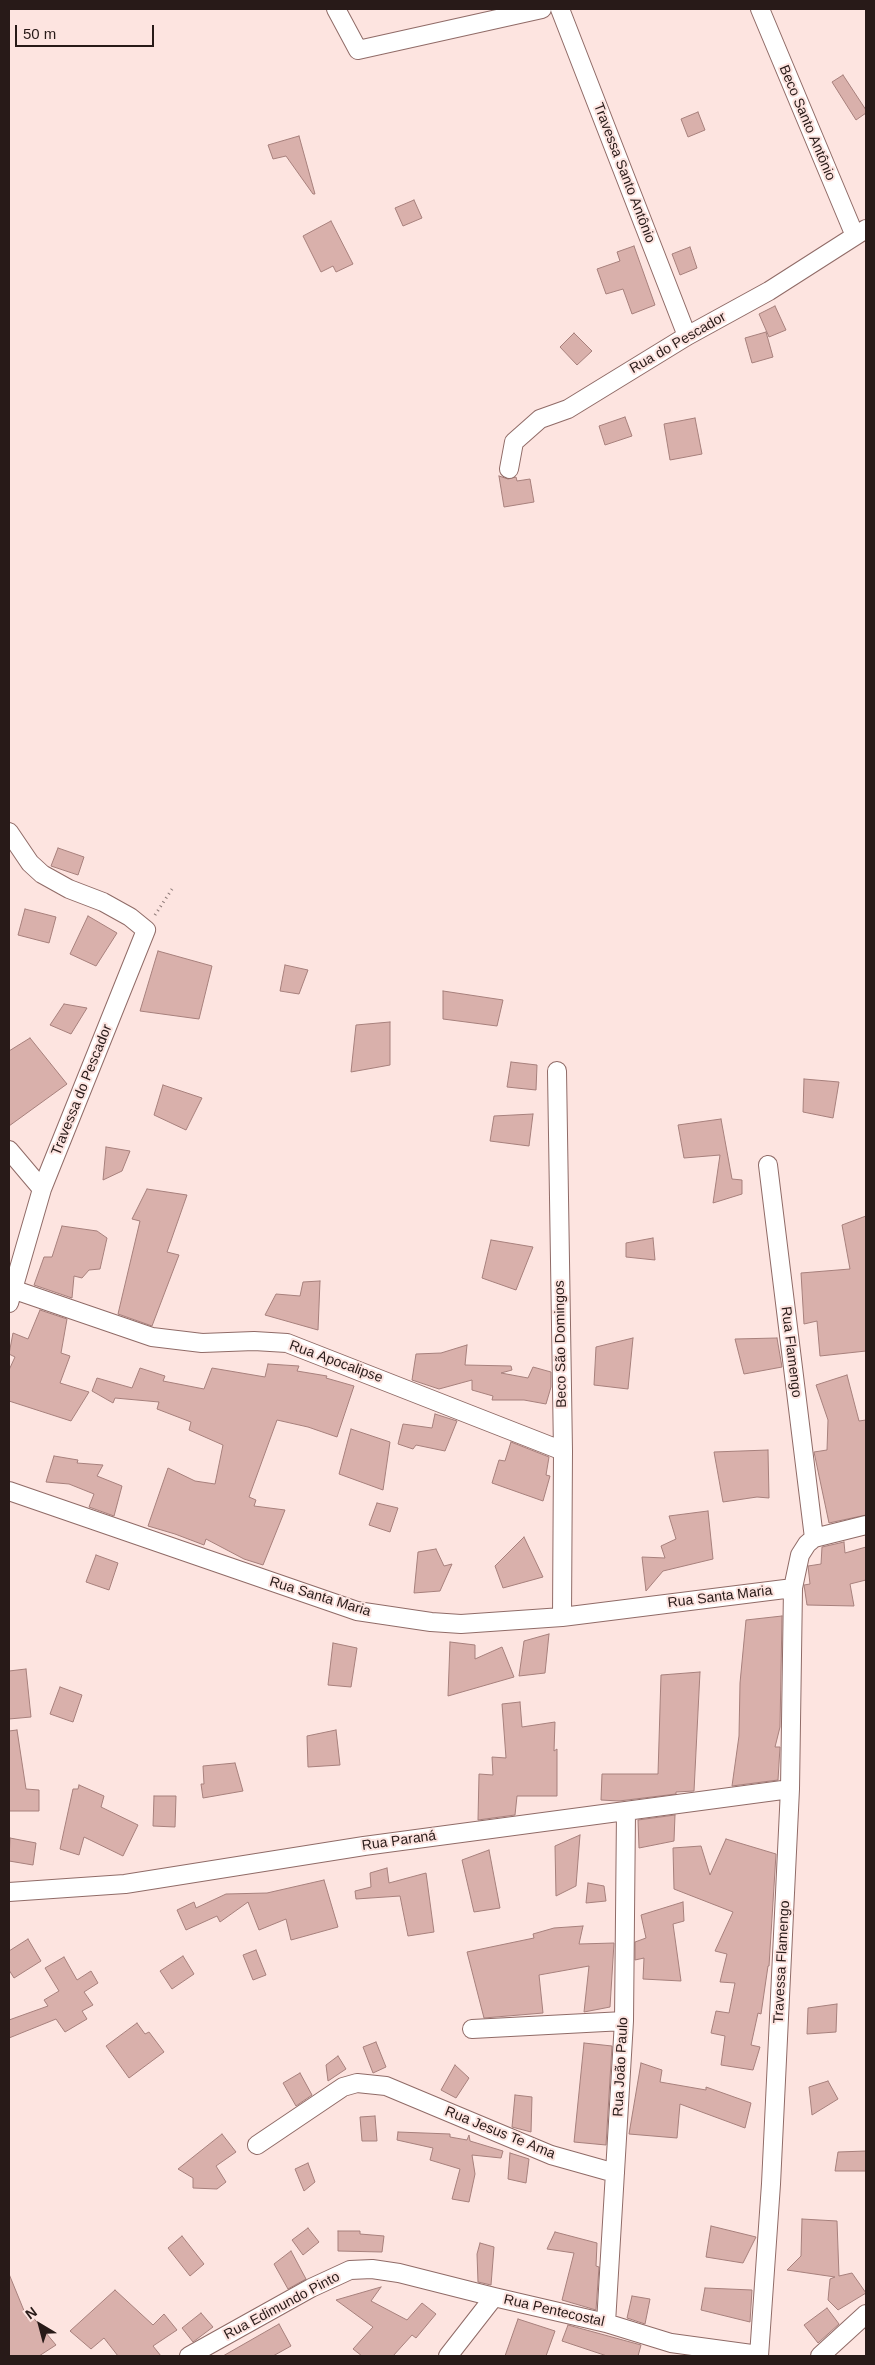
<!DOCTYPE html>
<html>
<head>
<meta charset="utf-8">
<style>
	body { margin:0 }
	#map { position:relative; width:875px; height:2365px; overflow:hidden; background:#fde4e0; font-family:Helvetica,sans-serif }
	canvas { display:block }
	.frame { position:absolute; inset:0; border:10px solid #281a18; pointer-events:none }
	.north { position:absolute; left:15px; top:2300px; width:50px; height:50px; -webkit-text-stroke:4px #fde4e0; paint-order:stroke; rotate:323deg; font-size:14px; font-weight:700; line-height:20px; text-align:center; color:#281a18 }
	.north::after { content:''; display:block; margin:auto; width:18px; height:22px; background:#281a18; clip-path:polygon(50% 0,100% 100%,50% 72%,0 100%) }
	.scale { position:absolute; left:15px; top:25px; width:139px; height:22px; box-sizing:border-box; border:2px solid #281a18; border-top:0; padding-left:6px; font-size:15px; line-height:18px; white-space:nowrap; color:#281a18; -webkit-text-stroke:4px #fde4e0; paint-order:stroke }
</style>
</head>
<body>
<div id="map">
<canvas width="875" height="2365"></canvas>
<div class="frame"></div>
<div class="north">N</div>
<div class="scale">50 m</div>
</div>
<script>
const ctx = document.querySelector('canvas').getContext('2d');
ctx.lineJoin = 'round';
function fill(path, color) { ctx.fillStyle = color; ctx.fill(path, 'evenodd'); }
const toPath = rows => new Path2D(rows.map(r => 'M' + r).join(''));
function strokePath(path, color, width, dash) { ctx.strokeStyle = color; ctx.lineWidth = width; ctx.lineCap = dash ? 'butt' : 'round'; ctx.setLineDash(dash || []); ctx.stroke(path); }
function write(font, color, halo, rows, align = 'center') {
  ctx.font = font + ' Helvetica,sans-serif'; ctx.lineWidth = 4; ctx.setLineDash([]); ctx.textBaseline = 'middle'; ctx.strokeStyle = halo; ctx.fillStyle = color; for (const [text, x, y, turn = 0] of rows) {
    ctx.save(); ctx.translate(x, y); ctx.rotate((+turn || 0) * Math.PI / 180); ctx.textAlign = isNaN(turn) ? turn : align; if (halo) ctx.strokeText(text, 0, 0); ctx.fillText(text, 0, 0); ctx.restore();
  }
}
const building = toPath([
	[843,75,866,110,866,113,856,120,832,82,843,75],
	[698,112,705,130,688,137,681,119,698,112],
	[299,136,315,194,313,194,286,156,273,159,268,145,299,136],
	[414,200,422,218,403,226,395,208,414,200],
	[331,221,353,264,336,272,333,266,321,272,303,236,331,221],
	[634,246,655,305,632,314,623,289,606,294,597,269,620,261,617,252,634,246],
	[690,247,697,268,680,275,672,254,690,247],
	[775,306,786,330,769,337,759,314,775,306],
	[766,332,773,357,752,363,745,338,766,332],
	[574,333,592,351,577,365,560,347,574,333],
	[625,417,632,436,605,445,599,426,625,417],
	[695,418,702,454,670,460,664,424,695,418],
	[499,476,508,479,516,477,517,481,530,479,534,502,504,507,499,476],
	[58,848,84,857,78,875,51,866,58,848],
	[25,909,56,917,49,943,18,935,25,909],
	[88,916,117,933,96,966,70,954,88,916],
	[158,951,212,966,199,1019,140,1011,158,951],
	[285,965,308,970,299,994,280,991,285,965],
	[443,991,503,1000,497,1026,443,1019,443,991],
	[64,1004,87,1008,71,1034,50,1025,64,1004],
	[390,1022,390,1065,351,1072,356,1025,390,1022],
	[30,1038,67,1084,9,1126,9,1051,30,1038],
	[511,1062,537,1065,536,1090,507,1087,511,1062],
	[804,1079,839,1082,833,1118,803,1112,804,1079],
	[163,1085,202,1098,186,1130,154,1115,163,1085],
	[533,1114,529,1146,490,1141,494,1116,533,1114],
	[721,1119,732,1179,742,1180,742,1194,713,1203,720,1155,684,1158,678,1125,721,1119],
	[106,1147,130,1151,122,1171,103,1180,106,1147],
	[147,1189,187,1195,167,1252,179,1255,152,1326,118,1314,140,1221,132,1219,147,1189],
	[866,1216,866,1351,820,1356,817,1321,804,1324,801,1273,850,1269,842,1225,866,1216],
	[62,1226,97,1231,107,1238,100,1269,89,1270,82,1278,74,1276,72,1298,34,1285,44,1257,52,1257,62,1226],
	[653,1238,655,1260,626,1257,626,1243,653,1238],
	[491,1240,533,1247,516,1290,482,1278,491,1240],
	[320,1281,318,1330,265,1315,276,1294,300,1296,303,1282,320,1281],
	[40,1310,67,1319,61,1353,70,1356,60,1383,89,1392,71,1421,9,1401,9,1370,15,1357,9,1354,13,1333,28,1339,40,1310],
	[633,1338,628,1389,594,1385,596,1347,633,1338],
	[777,1338,782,1367,744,1374,735,1339,777,1338],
	[467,1345,465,1365,511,1366,512,1370,501,1373,528,1378,533,1367,551,1372,551,1387,546,1404,524,1400,492,1400,493,1396,472,1390,472,1380,439,1389,412,1380,416,1354,441,1353,467,1345],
	[268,1364,299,1366,297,1371,327,1376,326,1378,354,1386,337,1437,308,1427,277,1420,249,1497,256,1500,254,1506,285,1510,263,1565,244,1559,206,1539,204,1545,175,1534,148,1526,168,1468,195,1481,215,1484,223,1445,189,1430,191,1422,157,1409,159,1402,115,1398,113,1403,92,1391,97,1378,132,1388,140,1368,165,1376,163,1381,204,1389,212,1368,265,1377,268,1364],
	[847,1375,859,1421,866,1420,866,1515,829,1523,814,1452,827,1450,828,1420,816,1385,847,1375],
	[435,1414,457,1421,445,1451,416,1445,413,1449,398,1444,403,1424,432,1428,435,1414],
	[351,1429,390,1442,383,1490,339,1474,351,1429],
	[511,1442,549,1457,546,1475,550,1476,543,1501,492,1483,499,1460,505,1461,511,1442],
	[768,1450,769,1498,757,1497,723,1502,714,1452,768,1450],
	[54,1456,78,1460,77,1463,103,1465,97,1476,122,1486,114,1516,89,1507,94,1494,69,1484,46,1482,54,1456],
	[377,1503,398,1508,390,1532,369,1525,377,1503],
	[708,1511,713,1559,663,1571,646,1591,642,1557,665,1558,661,1546,676,1539,669,1516,708,1511],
	[524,1537,543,1577,503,1588,495,1566,524,1537],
	[844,1542,845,1553,866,1547,866,1580,850,1584,854,1606,807,1605,804,1585,810,1584,808,1566,821,1564,822,1547,844,1542],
	[436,1549,444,1566,452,1564,440,1591,414,1593,418,1552,436,1549],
	[96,1555,118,1563,109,1590,86,1582,96,1555],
	[782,1616,780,1727,775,1747,780,1747,778,1780,732,1786,739,1736,740,1683,746,1620,782,1616],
	[549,1634,545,1673,519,1676,524,1641,549,1634],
	[450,1642,475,1645,475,1659,502,1647,514,1677,448,1696,450,1642],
	[333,1643,357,1648,351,1687,328,1685,333,1643],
	[26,1669,31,1717,9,1719,9,1671,26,1669],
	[700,1672,694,1791,676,1792,676,1794,619,1801,601,1800,602,1774,658,1774,661,1675,700,1672],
	[60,1687,82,1695,73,1722,50,1714,60,1687],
	[520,1702,522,1727,555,1722,554,1751,557,1749,557,1796,517,1796,515,1815,478,1820,479,1774,493,1775,492,1757,506,1758,502,1704,520,1702],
	[17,1730,26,1789,39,1790,39,1811,9,1811,9,1731,17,1730],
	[336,1730,340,1765,308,1767,307,1736,336,1730],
	[235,1763,243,1791,203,1798,201,1784,204,1784,203,1766,235,1763],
	[79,1785,104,1796,101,1807,138,1825,123,1856,84,1837,79,1855,60,1849,73,1789,78,1789,79,1785],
	[154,1796,176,1796,175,1827,153,1826,154,1796],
	[675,1815,674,1841,639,1848,638,1820,675,1815],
	[580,1835,576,1886,556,1896,555,1846,580,1835],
	[10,1838,36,1843,33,1865,9,1861,10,1838],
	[726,1839,776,1854,769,1966,768,1966,761,2014,758,2013,751,2045,760,2047,753,2070,721,2065,725,2036,711,2033,716,2011,729,2013,735,1983,720,1982,727,1954,715,1951,733,1912,674,1889,673,1848,701,1846,710,1875,726,1839],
	[489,1850,500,1908,474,1912,462,1860,489,1850],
	[387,1868,389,1883,426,1873,434,1932,408,1936,400,1896,356,1899,355,1891,371,1887,370,1873,387,1868],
	[324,1880,338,1927,291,1940,286,1919,259,1930,248,1902,220,1922,217,1916,186,1930,177,1910,194,1902,196,1908,226,1894,267,1893,324,1880],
	[588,1883,604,1886,606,1901,586,1903,588,1883],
	[683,1902,684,1921,673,1924,681,1981,643,1979,644,1958,635,1960,635,1942,646,1938,641,1915,683,1902],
	[583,1926,579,1944,614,1943,610,2007,584,2012,589,1966,539,1975,543,2013,484,2018,467,1952,534,1938,533,1934,554,1928,583,1926],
	[28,1939,41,1961,14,1978,9,1970,9,1951,28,1939],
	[256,1950,266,1975,253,1980,243,1955,256,1950],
	[183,1956,194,1974,172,1989,160,1971,183,1956],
	[64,1957,77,1980,91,1971,98,1983,84,1992,93,2005,82,2011,87,2019,65,2032,56,2019,9,2038,9,2020,48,2006,44,2000,59,1991,45,1968,64,1957],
	[837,2004,836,2032,807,2034,808,2008,837,2004],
	[137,2023,145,2034,149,2032,164,2052,129,2078,106,2046,137,2023],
	[376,2042,386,2067,373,2073,363,2047,376,2042],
	[584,2043,612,2046,606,2145,574,2142,584,2043],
	[338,2056,346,2069,328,2081,326,2065,338,2056],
	[641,2063,662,2070,660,2082,706,2090,706,2087,751,2103,745,2128,680,2104,677,2138,629,2134,641,2063],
	[455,2065,469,2078,456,2098,441,2090,455,2065],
	[300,2073,312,2095,296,2106,283,2083,300,2073],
	[828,2081,838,2099,812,2115,809,2087,828,2081],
	[515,2095,532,2097,531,2132,512,2127,515,2095],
	[375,2116,377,2141,362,2141,360,2117,375,2116],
	[398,2132,450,2134,450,2137,467,2140,469,2135,470,2141,503,2151,501,2158,472,2155,475,2174,469,2202,452,2199,460,2169,430,2160,433,2148,397,2140,398,2132],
	[222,2134,236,2152,216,2166,226,2182,217,2189,193,2188,193,2178,178,2169,222,2134],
	[866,2151,866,2171,835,2171,838,2152,866,2151],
	[510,2153,529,2159,526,2183,508,2179,510,2153],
	[308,2163,315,2182,304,2191,295,2169,308,2163],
	[802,2219,837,2221,839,2276,852,2273,866,2293,838,2310,828,2300,830,2279,835,2277,787,2270,801,2256,802,2219],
	[711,2226,756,2237,743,2263,706,2257,711,2226],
	[308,2228,319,2242,303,2255,292,2240,308,2228],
	[338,2231,360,2231,360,2234,384,2236,382,2252,338,2251,338,2231],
	[555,2232,597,2243,596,2266,599,2267,596,2310,562,2300,574,2253,547,2249,555,2232],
	[182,2236,204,2264,190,2276,168,2248,182,2236],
	[480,2243,494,2247,491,2285,478,2282,477,2254,480,2243],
	[291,2251,306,2279,288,2289,274,2264,291,2251],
	[9,2274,27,2318,31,2315,56,2345,39,2356,9,2356,9,2274],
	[381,2287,371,2301,407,2320,422,2303,436,2314,416,2338,412,2335,393,2356,362,2356,353,2349,373,2327,336,2300,381,2287],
	[705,2288,752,2290,750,2322,701,2310,705,2288],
	[115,2290,153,2325,164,2314,177,2330,153,2346,161,2356,118,2356,104,2338,91,2349,70,2331,115,2290],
	[632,2296,650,2299,645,2324,627,2318,632,2296],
	[827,2308,839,2324,818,2343,804,2325,827,2308],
	[201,2313,213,2327,193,2342,182,2328,201,2313],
	[518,2319,555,2331,546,2356,505,2356,518,2319],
	[279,2324,291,2346,273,2356,223,2356,279,2324],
	[568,2325,641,2345,638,2356,607,2356,562,2341,568,2325]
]);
fill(building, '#d9b0ab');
strokePath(building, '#a7807c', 1);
const minor = toPath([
	[336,9,358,50,542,9],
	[560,9,687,336],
	[760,9,855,236],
	[509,469,514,442,540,419,568,409,687,336,769,291,866,229],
	[9,832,30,863,42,874,69,889,103,902,130,917,146,930,42,1189,9,1303],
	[557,1071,563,1451,562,1617],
	[9,1150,42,1189],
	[768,1165,814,1538],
	[9,1288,152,1337,202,1343,254,1341,287,1343,563,1451],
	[9,1491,357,1611,431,1622,461,1624,562,1617,793,1588],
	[9,1892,125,1884,364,1846,790,1789],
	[472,2029,624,2021],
	[257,2145,343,2087,357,2083,386,2086,551,2155,615,2173],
	[606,2323,624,2021,626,1811],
	[189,2356,311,2288,350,2270,372,2269,399,2273,494,2297,606,2323,671,2343,759,2355],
	[448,2356,494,2297],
	[759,2356,771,2184,790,1789,793,1588,800,1555,807,1544,814,1538,866,1525],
	[820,2356,866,2314]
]);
strokePath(minor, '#906b67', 20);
strokePath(toPath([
	[155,915,174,886]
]), '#8d7a77', 3, [1, 4]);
strokePath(minor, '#fff', 18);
write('14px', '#281a18', '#fde4e0', [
	["Beco Santo Antônio",807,123,67],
	["Travessa Santo Antônio",624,173,69],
	["Rua do Pescador",678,343,-30],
	["Travessa do Pescador",82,1090,-68],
	["Beco São Domingos",561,1344,-91],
	["Rua Flamengo",791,1352,83],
	["Rua Apocalipse",336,1362,20],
	["Rua Santa Maria",320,1597,17],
	["Rua Santa Maria",720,1597,-7],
	["Rua Paraná",399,1841,-8],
	["Travessa Flamengo",782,1962,-87],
	["Rua João Paulo",621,2067,-87],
	["Rua Jesus Te Ama",500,2133,22],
	["Rua Edimundo Pinto",282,2306,-28],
	["Rua Pentecostal",554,2311,13]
]);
</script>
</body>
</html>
